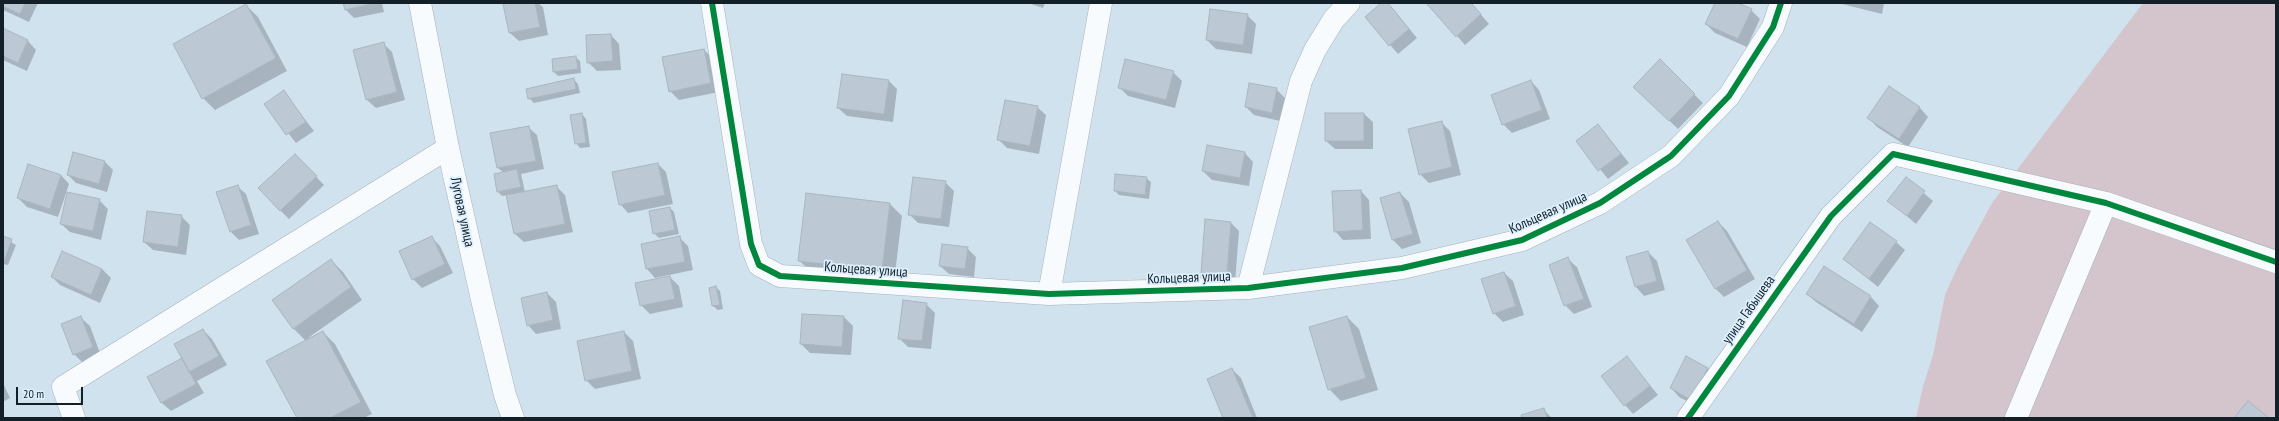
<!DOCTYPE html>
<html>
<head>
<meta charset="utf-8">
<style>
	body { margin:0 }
	#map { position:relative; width:2279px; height:421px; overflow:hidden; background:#d1e2ef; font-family:"PT Sans Narrow",sans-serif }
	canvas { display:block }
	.frame { position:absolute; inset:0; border:4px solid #142028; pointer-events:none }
	.scale { position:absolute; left:16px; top:387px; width:67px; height:18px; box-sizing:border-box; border:2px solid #142028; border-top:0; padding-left:5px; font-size:12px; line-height:14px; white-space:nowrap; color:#142028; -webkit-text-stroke:3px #dceffe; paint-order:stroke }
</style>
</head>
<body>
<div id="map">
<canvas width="2279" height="421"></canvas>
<div class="frame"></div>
<div class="scale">20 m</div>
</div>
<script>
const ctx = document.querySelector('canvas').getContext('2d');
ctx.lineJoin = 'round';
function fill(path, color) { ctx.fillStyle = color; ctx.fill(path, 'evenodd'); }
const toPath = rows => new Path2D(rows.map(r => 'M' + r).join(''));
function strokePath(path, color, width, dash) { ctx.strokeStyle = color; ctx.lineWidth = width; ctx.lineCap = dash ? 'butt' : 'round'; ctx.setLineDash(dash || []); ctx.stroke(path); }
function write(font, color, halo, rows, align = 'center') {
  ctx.font = font + ' "PT Sans Narrow",sans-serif'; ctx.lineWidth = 3.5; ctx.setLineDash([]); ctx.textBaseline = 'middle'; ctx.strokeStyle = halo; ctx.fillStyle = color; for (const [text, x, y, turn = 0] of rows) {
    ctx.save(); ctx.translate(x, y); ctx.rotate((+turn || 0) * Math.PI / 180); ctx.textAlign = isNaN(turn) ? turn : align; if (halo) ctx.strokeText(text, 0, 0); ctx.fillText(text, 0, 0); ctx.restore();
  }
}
fill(toPath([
	[2143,3,2276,3,2276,418,1916,418,1923,386,1933,355,1945,295,1958,266,1992,203]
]), '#d4c4cc');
fill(toPath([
	[3,3,38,3,29,22,3,10],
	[344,3,382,3,384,12,354,18,346,10],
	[513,3,538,3,543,7,548,35,519,41,510,33,505,5],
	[1028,3,1045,3,1043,8],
	[1383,3,1387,3,1394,10,1417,38,1398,54,1366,17],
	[1428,3,1471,3,1489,24,1465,45],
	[1716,3,1736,3,1751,10,1760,19,1747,47,1715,33,1706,24],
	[1838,3,1884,3,1882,14],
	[246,5,258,17,287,71,215,110,203,98],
	[1247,15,1256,24,1252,54,1216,49,1207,40],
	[3,29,28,41,36,50,27,71,3,60],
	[611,35,619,44,621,70,597,71,588,62],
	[383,43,392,52,405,100,376,108,367,100],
	[704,50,712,58,719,92,679,100,670,91],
	[575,57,580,61,581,73,558,76,554,72,553,59],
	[1660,61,1703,103,1678,129,1635,87],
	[1173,72,1182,81,1175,108,1128,96,1119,87],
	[574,80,578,84,580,93,534,103,529,98],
	[889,81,897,89,893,122,847,116,838,108],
	[1531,81,1539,90,1550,119,1512,133,1503,124],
	[1889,88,1920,108,1928,117,1908,147,1877,127,1869,118],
	[1276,89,1285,98,1280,121,1254,115,1246,107],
	[284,92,314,131,296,143,266,105],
	[1037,107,1046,115,1039,154,1007,148,998,139],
	[582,114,586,119,590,147,580,148,576,143],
	[1326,114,1364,114,1373,122,1373,149,1335,149,1326,141],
	[1441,122,1450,131,1461,175,1429,183,1420,174],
	[1598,125,1629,163,1608,179,1577,141],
	[528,127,537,135,544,169,521,174,525,192,556,186,565,195,573,232,524,242,515,234,507,195,502,196,498,192,504,173,498,168,492,134],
	[1245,153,1253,162,1249,186,1212,180,1203,171],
	[105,162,113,170,107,192,76,183,68,175],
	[304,164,324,185,289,219,280,210],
	[658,164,666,172,673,204,628,213,620,204],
	[61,175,69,184,58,217,27,207,18,198],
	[1146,178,1151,182,1149,199,1119,195,1115,191],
	[1906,178,1933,201,1916,224,1889,201],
	[945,182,954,191,949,227,918,223,910,215],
	[237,186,246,194,259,234,239,240,231,232,217,192],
	[1361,191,1369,200,1371,239,1343,240,1335,231],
	[1400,193,1409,202,1421,243,1402,249,1393,240,1381,199],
	[99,200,108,209,101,240,70,232,61,224],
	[890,204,902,216,894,282,811,272,799,260],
	[670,208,674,212,679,234,659,238,654,233],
	[181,216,190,225,186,255,153,250,144,242],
	[1718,222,1727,231,1755,279,1724,297,1716,289],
	[1231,223,1239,231,1235,283,1211,281,1202,272],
	[3,237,16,245,8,265,3,264],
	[431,237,440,246,453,273,422,288,413,279],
	[679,237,688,246,693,270,655,278,647,269,642,245],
	[1896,242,1905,250,1878,287,1844,259],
	[967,248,976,257,974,277,949,274,940,266],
	[63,252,102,269,111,278,100,303,60,285,52,277],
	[1648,252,1657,261,1665,290,1644,296,1636,287,1628,258],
	[1568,259,1577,267,1592,307,1574,314,1565,305],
	[331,260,343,272,362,300,308,338,323,332,335,344,372,414,364,418,298,418,306,341,293,328],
	[1824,267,1871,297,1879,306,1862,332,1816,302,1807,294],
	[1504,273,1513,281,1524,315,1503,322,1494,313],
	[670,277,679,286,683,307,650,314,641,305],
	[716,287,720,291,723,309,718,310,713,306,710,288],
	[547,293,556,302,561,329,536,334,528,325],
	[926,304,935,313,931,349,908,347,899,338],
	[803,315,844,317,853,326,851,355,810,353,801,344],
	[1347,317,1359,329,1378,390,1341,401,1329,389],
	[81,318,90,326,101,356,83,363,74,354],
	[203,330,212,339,227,365,197,381,204,393,171,411,162,403,148,377,183,358],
	[624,332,633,341,641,379,595,389,586,380],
	[1627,357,1658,395,1633,414,1625,405],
	[1708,368,1716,377,1700,408,1679,397,1671,388],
	[1232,369,1241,378,1257,418,1224,418],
	[3,383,10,398,3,402],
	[1543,409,1552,418,1523,418]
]), '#0003');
const building = toPath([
	[3,3,25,3,20,14,3,6,3,3],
	[343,3,376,3,345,10,343,3],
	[508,3,535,3,540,27,509,33,503,4,508,3],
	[1381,3,1388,3,1409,29,1389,46,1365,17,1381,3],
	[1426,3,1471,3,1481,14,1456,37,1426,3],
	[1715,3,1738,3,1752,9,1738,39,1705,24,1715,3],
	[246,4,276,58,202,99,173,44,246,4],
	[1210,9,1248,14,1243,45,1206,40,1210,9],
	[3,28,28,40,18,63,3,56,3,28],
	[611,34,613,61,587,63,586,35,611,34],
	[384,42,397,92,366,100,353,50,384,42],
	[704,49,711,83,669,92,662,57,704,49],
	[576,56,578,69,553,72,552,59,576,56],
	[1125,59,1174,71,1166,100,1118,88,1125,59],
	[1660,59,1695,94,1669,121,1633,87,1660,59],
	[842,74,889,80,884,114,837,108,842,74],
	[574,78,576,89,528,99,526,89,574,78],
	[1531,80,1542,110,1502,125,1491,95,1531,80],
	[1249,83,1277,88,1272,113,1245,107,1249,83],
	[1889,86,1920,107,1899,139,1867,118,1889,86],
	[284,90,306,122,286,135,264,104,284,90],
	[1005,100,1038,106,1030,146,997,140,1005,100],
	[582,113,586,143,575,144,570,115,582,113],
	[1325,113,1364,113,1364,141,1325,141,1325,113],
	[1442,121,1452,167,1419,175,1408,129,1442,121],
	[1598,124,1621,154,1598,171,1576,141,1598,124],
	[529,126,536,161,497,168,490,133,529,126],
	[1207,145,1245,152,1240,178,1202,171,1207,145],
	[73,152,105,161,99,184,67,175,73,152],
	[295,154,317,176,280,211,258,188,295,154],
	[658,163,665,195,619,205,612,172,658,163],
	[28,164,61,175,50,209,17,198,28,164],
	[517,169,521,187,497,192,494,174,517,169],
	[1115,174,1147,177,1145,195,1114,191,1115,174],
	[913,177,946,181,941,219,908,215,913,177],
	[1906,177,1925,191,1907,216,1887,201,1906,177],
	[238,185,251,225,230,232,216,192,238,185],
	[557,185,565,224,514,234,506,195,557,185],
	[1361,190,1363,230,1334,232,1332,191,1361,190],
	[67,192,100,199,93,231,60,224,67,192],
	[1400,192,1413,234,1392,240,1380,198,1400,192],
	[806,193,890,203,882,271,798,261,806,193],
	[670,207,675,230,653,234,649,211,670,207],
	[147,211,182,215,178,247,143,242,147,211],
	[1205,219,1231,222,1227,275,1201,273,1205,219],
	[1718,221,1747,270,1715,289,1686,240,1718,221],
	[1870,222,1897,241,1869,279,1843,259,1870,222],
	[3,236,12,239,4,262,3,262,3,236],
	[432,236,445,264,412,280,399,251,432,236],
	[680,236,685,262,646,269,641,244,680,236],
	[942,244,968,247,965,269,939,266,942,244],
	[62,251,102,269,91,295,51,277,62,251],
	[1648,251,1657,281,1635,287,1626,257,1648,251],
	[1568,257,1584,299,1564,306,1549,265,1568,257],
	[331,259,351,287,293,329,272,300,331,259],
	[1824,266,1871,296,1854,324,1806,294,1824,266],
	[1504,272,1516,306,1493,314,1481,279,1504,272],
	[670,276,675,299,640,306,635,283,670,276],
	[716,286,720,305,712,306,709,288,716,286],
	[547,292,553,320,527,326,521,298,547,292],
	[903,300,927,303,922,341,898,339,903,300],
	[802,314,844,316,842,347,800,344,802,314],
	[81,316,93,347,73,355,61,324,81,316],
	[1347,316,1366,378,1328,390,1309,327,1347,316],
	[203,329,219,356,189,372,174,344,203,329],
	[323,331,361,402,330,418,297,418,266,361,323,331],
	[624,331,632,371,585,381,577,341,624,331],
	[1627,356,1650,386,1624,406,1601,376,1627,356],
	[1686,356,1708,368,1691,400,1670,388,1686,356],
	[182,358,196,384,161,403,147,377,182,358],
	[1232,368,1253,418,1223,418,1207,379,1232,368],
	[2248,401,2269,418,2234,418,2248,401],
	[1544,408,1547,418,1522,418,1521,415,1544,408]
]);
fill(building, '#bcc9d4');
strokePath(building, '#a9b6c0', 1);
const minor = toPath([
	[420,3,448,148,483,304,505,395,513,418],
	[712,3,751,244,759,265,780,276,1049,294,1248,288,1402,268,1522,240,1600,203,1671,156,1729,96,1773,27,1781,3],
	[1248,288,1301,81,1315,50,1334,19,1349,3],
	[1049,294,1101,3],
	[74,418,63,387,448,148],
	[1688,418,1831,216,1893,154,2106,203,2276,262],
	[2016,418,2106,203]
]);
strokePath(minor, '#a4b1bb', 23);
strokePath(minor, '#f8fbfd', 22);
strokePath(toPath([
	[712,3,751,244,759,265,780,276,1049,294,1248,288,1402,268,1522,240,1600,203,1671,156,1729,96,1773,27,1781,3],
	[1688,418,1831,216,1893,154,2106,203,2276,262]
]), '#00873e', 6);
write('14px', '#142028', '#dceffe', [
	["Луговая улица",462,212,78],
	["Кольцевая улица",1548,213,-24],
	["Кольцевая улица",866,270,4],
	["Кольцевая улица",1189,278,-2],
	["улица Габышева",1749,310,-55]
]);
</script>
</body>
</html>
